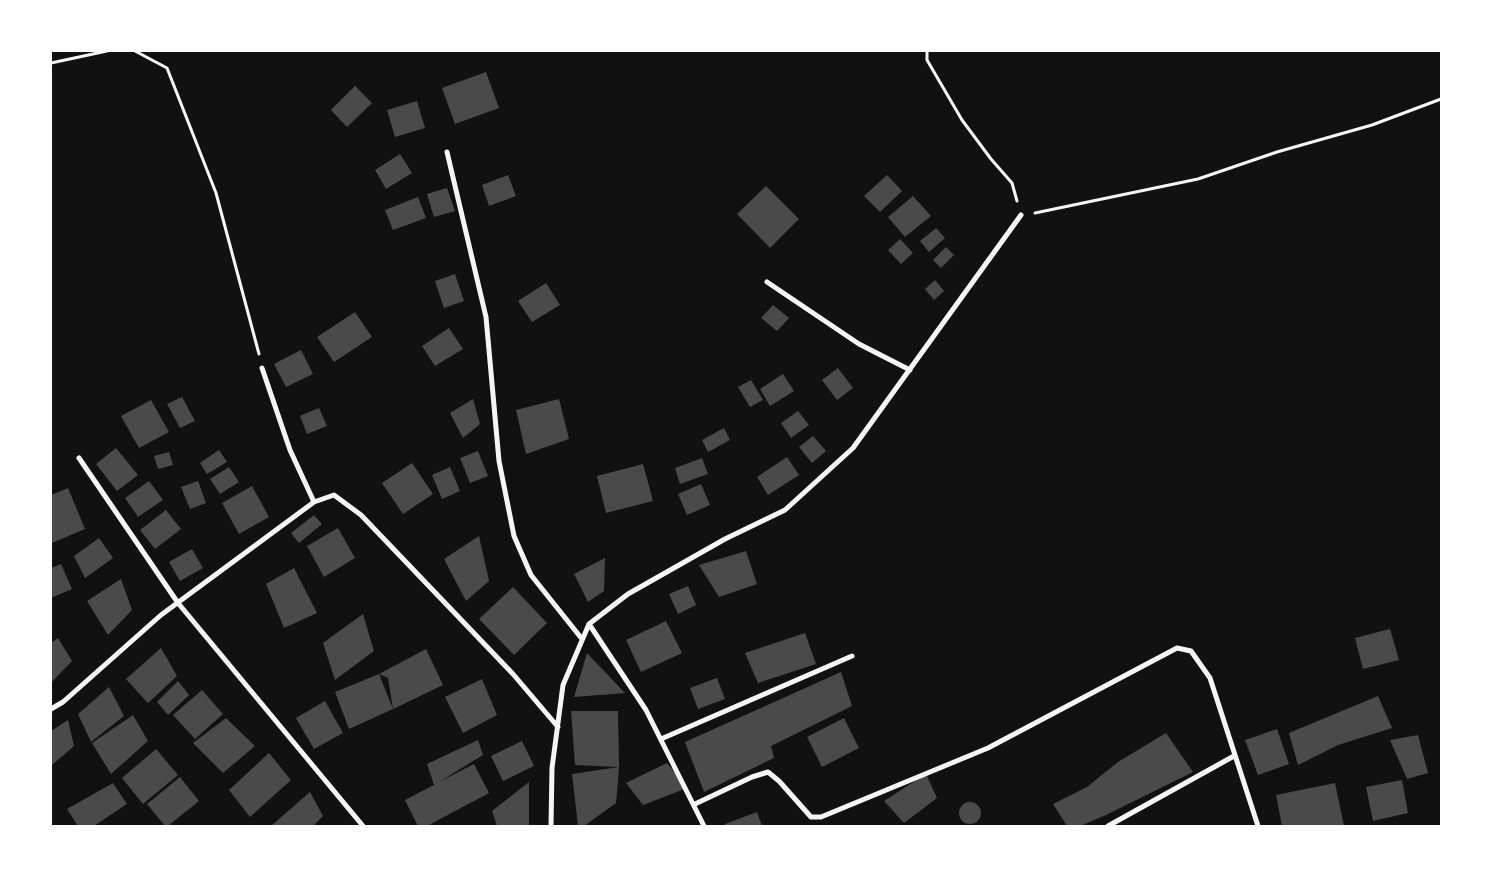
<!DOCTYPE html>
<html>
<head>
<meta charset="utf-8">
<style>
	body { margin:0 }
	#map { position:relative; width:1492px; height:877px; overflow:hidden; background:#111; font-family:Cabin,sans-serif }
	canvas { display:block }
	.frame { position:absolute; inset:0; border:52px solid #fff; pointer-events:none }
</style>
</head>
<body>
<div id="map">
<canvas width="1492" height="877"></canvas>
<div class="frame"></div>
</div>
<script>
const ctx = document.querySelector('canvas').getContext('2d');
ctx.lineJoin = 'round';
function fill(path, color) { ctx.fillStyle = color; ctx.fill(path, 'evenodd'); }
const toPath = rows => new Path2D(rows.map(r => 'M' + r).join(''));
function strokePath(path, color, width, dash) { ctx.strokeStyle = color; ctx.lineWidth = width; ctx.lineCap = dash ? 'butt' : 'round'; ctx.setLineDash(dash || []); ctx.stroke(path); }
fill(toPath([
	[486,72,499,108,455,124,442,88],
	[355,86,372,103,347,127,331,110],
	[417,101,425,128,395,137,387,110],
	[400,154,412,173,386,189,375,170],
	[508,175,516,196,489,206,482,185],
	[887,175,902,191,880,212,864,196],
	[766,186,799,219,770,248,737,214],
	[447,188,455,211,434,217,427,194],
	[913,196,931,216,905,237,888,217],
	[418,197,426,218,393,230,385,210],
	[936,228,945,238,929,252,920,241],
	[900,239,913,253,901,264,888,250],
	[946,247,954,255,941,268,933,260],
	[455,274,464,301,444,308,435,281],
	[935,280,944,291,934,300,925,289],
	[546,283,560,305,532,322,518,301],
	[773,305,789,318,777,331,761,318],
	[355,312,372,337,334,362,317,337],
	[449,328,463,349,435,366,422,346],
	[301,350,313,374,286,387,274,364],
	[838,368,853,388,837,400,822,380],
	[783,374,794,391,770,406,760,389],
	[751,380,763,400,750,407,738,387],
	[182,397,195,421,180,428,167,404],
	[473,399,480,424,463,438,450,413],
	[559,399,569,439,526,454,516,410],
	[151,400,169,432,139,448,121,416],
	[319,408,327,426,307,434,300,416],
	[798,411,809,425,791,438,781,423],
	[724,428,730,440,708,452,702,440],
	[813,436,826,451,812,463,799,447],
	[116,448,138,475,117,491,96,464],
	[219,450,227,462,207,474,200,463],
	[478,451,488,476,470,483,460,458],
	[169,452,173,465,158,469,154,456],
	[787,457,799,475,768,495,757,477],
	[702,458,708,474,680,484,675,468],
	[412,463,433,494,403,514,382,483],
	[643,464,653,501,606,513,597,476],
	[229,467,239,482,220,494,210,479],
	[450,467,460,491,442,499,432,475],
	[149,481,163,500,138,517,125,498],
	[198,481,206,503,190,509,181,487],
	[701,484,710,505,687,515,678,494],
	[252,486,269,517,239,534,222,503],
	[68,488,85,529,52,543,51,495],
	[166,510,181,529,155,549,140,530],
	[314,515,322,524,299,543,291,533],
	[338,528,355,558,324,577,307,546],
	[479,536,489,581,466,601,444,559],
	[99,538,113,558,85,578,74,556],
	[192,549,203,568,180,581,169,562],
	[746,551,757,584,719,597,699,565],
	[605,558,604,591,588,602,574,574],
	[61,564,72,589,51,598,51,568],
	[294,568,317,613,284,628,266,584],
	[121,579,132,610,108,635,87,601],
	[688,586,696,605,678,614,669,594],
	[513,587,547,623,514,655,479,619],
	[363,614,374,651,335,680,323,643],
	[666,621,682,653,641,672,626,640],
	[1390,629,1399,660,1363,669,1355,638],
	[805,633,816,664,758,683,745,653],
	[58,638,72,661,51,683,51,643],
	[161,648,177,676,148,703,126,679],
	[426,649,443,685,393,709,388,678,379,674],
	[587,653,625,693,574,697],
	[841,672,852,706,771,746,774,758,704,792,685,742],
	[379,674,393,709,349,729,335,692],
	[717,678,725,699,698,709,690,688],
	[482,679,497,715,463,733,445,697],
	[178,681,189,695,168,715,157,702],
	[109,687,124,716,91,742,78,714],
	[202,690,223,714,195,739,173,715],
	[1378,696,1392,728,1338,745,1298,765,1289,733],
	[325,701,343,733,314,749,296,718],
	[571,711,618,711,619,767,575,765],
	[133,715,148,741,111,774,92,743],
	[226,718,255,746,223,773,193,743],
	[844,718,859,748,822,767,807,737],
	[68,720,74,746,52,765,51,731],
	[1277,729,1289,764,1258,775,1245,740],
	[1166,733,1193,772,1106,815,1080,826,1067,826,1053,804,1087,787,1118,762],
	[1418,735,1428,773,1407,779,1390,740],
	[478,740,483,755,439,782,474,764,489,793,427,826,418,826,405,800,434,785,427,764],
	[522,741,534,766,503,781,491,756],
	[156,749,178,775,143,804,122,778],
	[269,753,291,780,250,817,229,790],
	[667,763,687,788,643,805,626,783],
	[619,767,616,803,584,826,578,826,572,774],
	[926,774,937,798,904,823,884,801],
	[180,777,199,801,168,826,165,826,147,804],
	[1402,780,1408,813,1373,821,1366,787],
	[529,782,529,826,497,826,492,811],
	[113,783,127,804,94,826,78,826,67,809],
	[1335,783,1344,826,1282,826,1276,795],
	[310,792,323,816,313,826,271,826],
	'959 813a11 11 0 1 1 22 0a11 11 0 1 1-22 0Z',
	[757,812,762,826,726,826,725,824]
]), '#4a4a4a');
strokePath(toPath([
	[135,51,167,68,216,193,259,354],
	[927,51,927,60,962,120,991,159,1012,183,1017,201],
	[51,63,107,51],
	[1035,213,1198,179,1277,152,1372,125,1441,99]
]), '#f5f5f5', 3);
strokePath(toPath([
	[447,152,486,317,499,461,514,536,531,575,582,639],
	[767,282,859,344,910,370],
	[262,368,290,450,314,502],
	[79,458,178,603,363,826],
	[589,624,646,710,704,826],
	[51,709,63,702,161,615,314,502,334,495,361,515,513,674,558,727],
	[661,739,852,656],
	[695,804,752,777,768,772,779,781,811,817,821,817,988,748,1177,648,1191,651,1210,678,1258,826],
	[551,826,552,768,563,685,589,624,628,594,725,539,785,510,853,448,1021,215],
	[1108,826,1234,756]
]), '#f5f5f5', 5);
</script>
</body>
</html>
